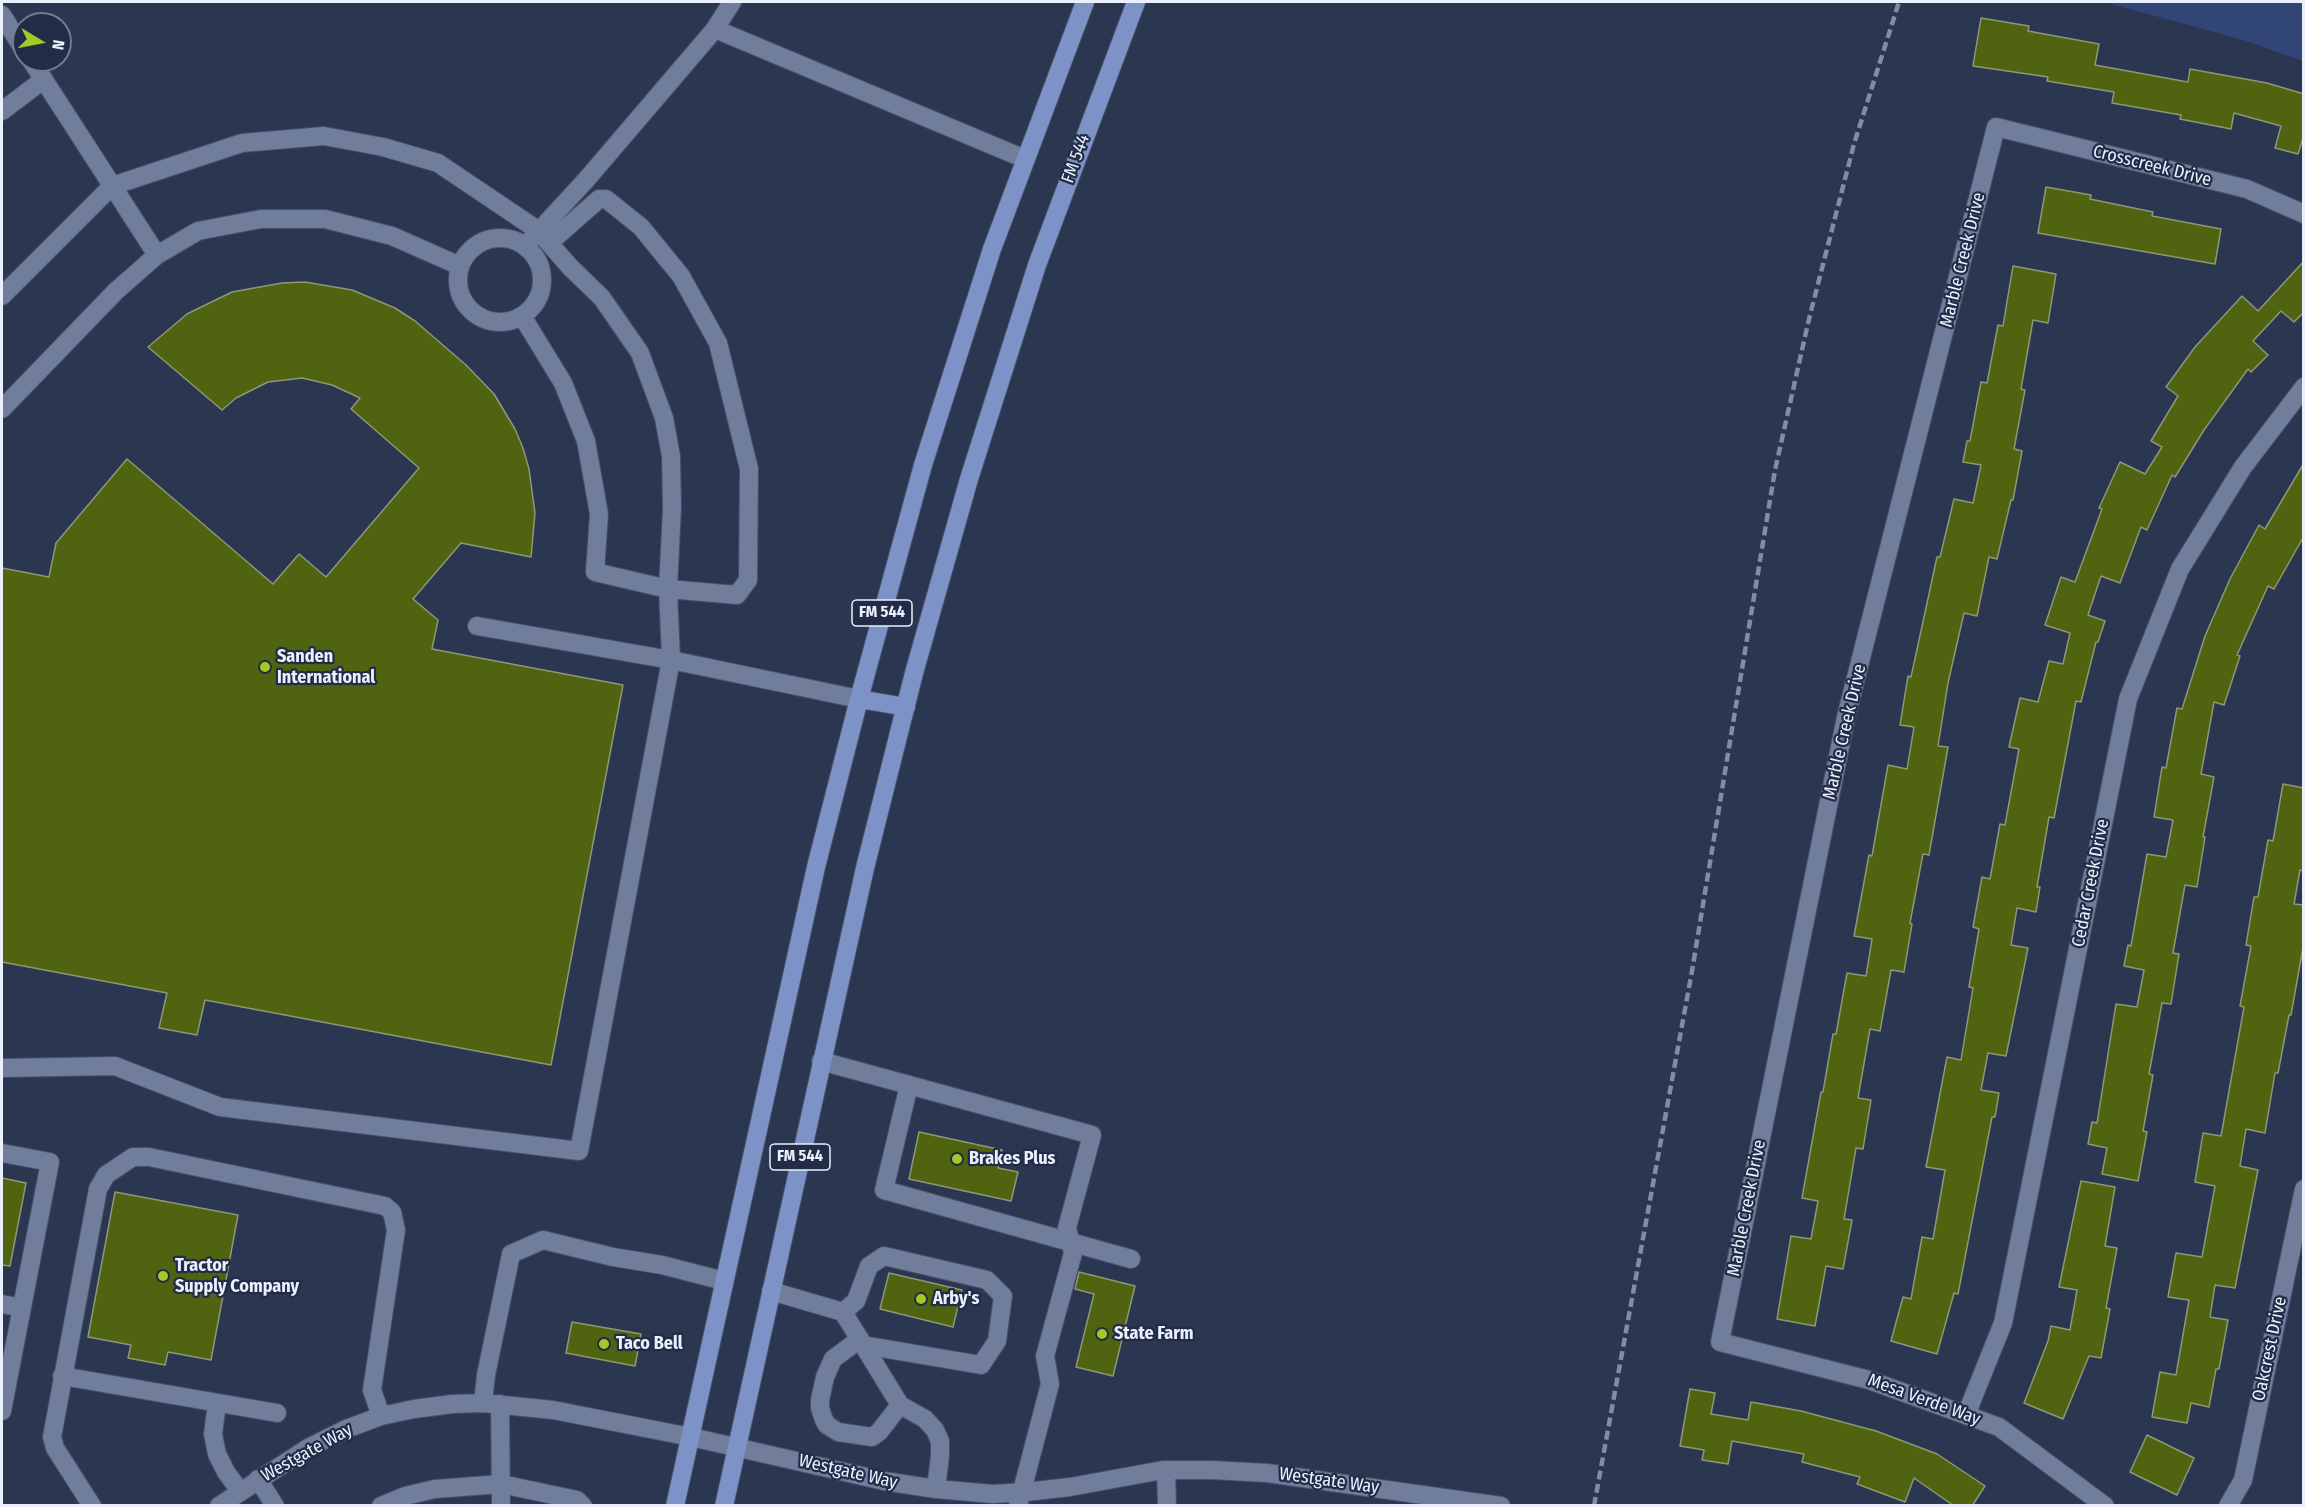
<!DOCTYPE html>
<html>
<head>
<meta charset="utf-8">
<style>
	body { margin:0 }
	#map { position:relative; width:2305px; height:1507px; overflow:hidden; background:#2b3651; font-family:"Fira Sans Condensed",sans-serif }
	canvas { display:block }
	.frame { position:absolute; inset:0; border:3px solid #eaf0fe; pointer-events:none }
	.north { position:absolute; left:12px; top:12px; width:60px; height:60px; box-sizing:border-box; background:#222c46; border:2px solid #727a90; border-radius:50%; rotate:100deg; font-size:16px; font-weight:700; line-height:24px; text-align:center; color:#eaf0fe }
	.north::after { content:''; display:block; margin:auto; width:21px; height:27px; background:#a3c926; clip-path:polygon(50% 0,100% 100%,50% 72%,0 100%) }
</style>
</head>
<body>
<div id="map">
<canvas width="2305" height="1507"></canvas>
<div class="frame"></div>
<div class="north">N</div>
</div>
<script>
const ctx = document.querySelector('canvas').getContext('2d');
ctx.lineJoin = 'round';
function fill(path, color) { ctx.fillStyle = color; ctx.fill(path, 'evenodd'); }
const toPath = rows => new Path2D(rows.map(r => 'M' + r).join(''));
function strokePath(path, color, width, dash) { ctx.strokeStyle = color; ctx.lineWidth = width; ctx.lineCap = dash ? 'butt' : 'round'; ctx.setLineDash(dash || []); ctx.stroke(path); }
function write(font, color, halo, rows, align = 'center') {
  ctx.font = font + ' "Fira Sans Condensed",sans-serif'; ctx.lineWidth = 4.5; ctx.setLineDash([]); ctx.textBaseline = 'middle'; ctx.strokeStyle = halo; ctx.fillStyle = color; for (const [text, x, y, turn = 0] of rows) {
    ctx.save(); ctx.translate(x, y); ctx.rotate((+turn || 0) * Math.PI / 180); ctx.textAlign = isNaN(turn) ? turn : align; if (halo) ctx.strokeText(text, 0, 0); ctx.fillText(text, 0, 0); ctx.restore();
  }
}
fill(toPath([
	[2104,2,2303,2,2303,61,2243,40]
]), '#314576');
const building = toPath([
	[1981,18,2029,26,2028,31,2099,44,2095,65,2188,82,2190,69,2267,83,2304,94,2304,135,2298,154,2275,148,2281,126,2234,113,2231,129,2180,119,2181,115,2112,103,2114,92,2047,81,2048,77,1973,66,1981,18],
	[2046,187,2091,195,2090,199,2153,212,2152,216,2221,229,2215,264,2038,233,2046,187],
	[2304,261,2304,312,2294,322,2281,311,2253,341,2268,355,2251,372,2248,369,2204,430,2175,477,2172,475,2147,530,2141,527,2120,583,2101,576,2088,615,2105,621,2098,642,2096,642,2081,702,2076,701,2054,818,2049,817,2037,887,2040,887,2036,912,2017,908,2011,945,2028,948,2006,1056,1988,1053,1981,1090,1999,1093,1995,1117,1992,1117,1958,1294,1954,1293,1937,1354,1891,1341,1903,1297,1911,1299,1922,1237,1933,1239,1945,1170,1926,1167,1947,1057,1961,1060,1973,988,1969,987,1979,929,1973,927,1982,877,1990,879,2000,824,2005,825,2019,749,2009,747,2020,698,2038,702,2049,661,2063,664,2070,633,2045,625,2061,577,2075,582,2102,509,2099,508,2120,462,2145,474,2162,447,2151,441,2178,396,2166,387,2195,347,2242,296,2258,311,2304,261],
	[2013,266,2056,274,2048,323,2033,320,2021,389,2025,390,2014,449,2022,451,2013,500,2011,500,1997,559,1989,557,1977,616,1964,613,1948,683,1938,746,1948,747,1929,855,1923,854,1910,923,1912,924,1904,972,1891,970,1880,1031,1870,1029,1858,1098,1871,1100,1863,1149,1856,1148,1844,1219,1852,1220,1843,1269,1826,1266,1815,1326,1777,1319,1791,1236,1811,1239,1818,1201,1802,1198,1821,1092,1823,1092,1833,1034,1836,1034,1847,973,1866,976,1872,939,1854,936,1869,855,1872,856,1888,765,1907,769,1914,727,1900,725,1908,676,1911,677,1937,557,1940,557,1954,499,1973,503,1981,465,1963,462,1967,441,1970,441,1981,382,1987,383,1998,325,2003,326,2013,266],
	[305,282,352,290,395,308,415,321,466,365,494,394,515,429,523,448,529,469,535,513,531,557,461,543,413,599,438,620,432,649,623,685,551,1065,205,1000,197,1035,159,1028,167,993,2,962,2,568,49,577,56,543,127,459,273,584,299,554,326,577,419,468,351,409,360,398,332,385,302,378,268,382,236,398,222,410,148,347,187,314,232,292,282,283,305,282],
	[2304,463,2304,536,2274,589,2268,586,2237,655,2240,656,2224,705,2214,702,2201,774,2214,777,2203,837,2205,837,2197,887,2185,885,2173,953,2179,954,2171,1004,2162,1003,2149,1074,2153,1075,2143,1131,2147,1132,2138,1181,2102,1174,2107,1148,2088,1144,2092,1122,2097,1123,2116,1004,2137,1007,2144,970,2124,966,2128,945,2131,946,2147,854,2166,857,2173,820,2154,817,2162,767,2166,768,2177,708,2182,709,2205,636,2230,579,2259,525,2265,529,2304,463],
	[2283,784,2304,788,2304,871,2300,870,2294,904,2304,905,2304,942,2291,1015,2289,1015,2278,1073,2275,1073,2265,1133,2246,1129,2240,1166,2258,1170,2235,1288,2215,1285,2210,1317,2228,1320,2219,1369,2216,1369,2209,1407,2191,1403,2187,1423,2152,1417,2160,1372,2176,1375,2189,1300,2168,1297,2176,1253,2202,1257,2215,1186,2195,1182,2203,1133,2221,1136,2244,1007,2240,1006,2251,946,2246,945,2254,897,2258,897,2268,840,2273,841,2283,784],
	[919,1132,1002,1150,998,1168,1018,1172,1011,1201,909,1179,919,1132],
	[2,1178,26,1183,10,1266,2,1265,2,1178],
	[2081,1181,2115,1187,2105,1246,2117,1248,2106,1308,2110,1309,2101,1358,2089,1356,2063,1419,2024,1403,2048,1341,2051,1326,2070,1330,2077,1290,2059,1287,2081,1181],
	[115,1192,238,1215,211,1360,168,1352,165,1365,128,1358,131,1345,88,1337,115,1192],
	[1079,1272,1135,1286,1113,1376,1076,1367,1094,1294,1075,1289,1079,1272],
	[889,1273,962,1290,953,1327,880,1309,889,1273],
	[572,1322,641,1334,635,1366,566,1353,572,1322],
	[1690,1389,1715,1393,1711,1414,1748,1420,1751,1402,1801,1411,1876,1431,1937,1454,1985,1486,1972,1506,1954,1506,1914,1478,1905,1502,1857,1484,1860,1477,1802,1462,1804,1454,1732,1441,1728,1464,1702,1460,1704,1450,1680,1446,1690,1389],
	[2147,1435,2194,1458,2177,1495,2130,1472,2147,1435]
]);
fill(building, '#506310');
strokePath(building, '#8d9877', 1.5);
const minor = toPath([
	[2,15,24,50],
	[715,29,1025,159],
	[31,60,157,255],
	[2,111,43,80],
	'458 280a42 42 0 1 1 84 0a42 42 0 1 1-84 0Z',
	[525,246,586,180,715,29,732,2],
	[2,296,112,186,242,143,324,136,383,147,438,163,539,231,549,243,570,267,602,298,640,353,664,418,671,456,672,508,668,589,737,595,748,580,749,469,718,343,681,276,641,227,606,199,599,199,549,243],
	[522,316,563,383,586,441,599,514,595,572,668,589,671,660,859,699],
	[2,409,116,291,157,255,198,231,261,219,325,219,392,236,460,266],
	[821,1061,1092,1135,1067,1228,1073,1253,1045,1356,1050,1384,1018,1506],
	[2,1068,115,1066,220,1107,579,1151,671,660,477,626],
	[909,1085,884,1190,1131,1259],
	[2,1153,50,1162,2,1411],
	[771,1291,843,1312,900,1405,925,1419,935,1430,940,1441,940,1456,936,1489],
	[2,1304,22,1308],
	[843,1312,856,1301,869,1266,884,1256,987,1280,1003,1296,997,1341,981,1365,863,1345],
	[860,1339,833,1359,825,1377,820,1400,820,1408,824,1420,827,1425,838,1432,872,1437,879,1432,900,1405],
	[62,1376,277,1413],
	[217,1403,213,1434,217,1454,226,1472,240,1491],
	[483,1403,486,1375,511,1254,543,1240,613,1257,662,1265,724,1281],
	[500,1404,501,1506],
	[1966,1415,2003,1323,2128,699,2180,569,2243,467,2304,387],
	[1166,1470,1167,1506],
	[258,1479,275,1506],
	[92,1506,55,1448,52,1437,98,1189,106,1175,133,1157,149,1157,385,1206,392,1212,396,1230,372,1390,381,1416],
	[219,1506,308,1448,346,1429,381,1416,414,1409,452,1404,483,1403,553,1410,691,1437,884,1481,936,1489,993,1494,1026,1492,1070,1487,1163,1470,1212,1470,1267,1473,1501,1506],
	[381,1506,405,1496,435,1489,501,1484,577,1500,583,1506],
	[2105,1506,1999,1427,1869,1380,1720,1342,1846,717,1996,127,2247,189,2304,214],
	[2228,1506,2243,1480,2304,1189]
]);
const major = toPath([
	[859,699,906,707],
	[675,1506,816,867,859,699,923,465,992,249,1085,2],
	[724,1506,865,868,914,673,969,479,1037,265,1136,2]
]);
strokePath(minor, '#475066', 20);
strokePath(major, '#475066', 20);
strokePath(minor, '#707d9b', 18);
strokePath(major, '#7d93c7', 18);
strokePath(toPath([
	[1594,1506,1692,971,1775,470,1809,319,1854,144,1899,2]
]), '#838ca1', 4.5, [9, 4.5]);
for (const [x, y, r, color] of [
	[265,667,6,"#a3c926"],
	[957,1159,6,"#a3c926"],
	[163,1276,6,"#a3c926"],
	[921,1299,6,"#a3c926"],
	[1102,1334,6,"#a3c926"],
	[604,1344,6,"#a3c926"]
]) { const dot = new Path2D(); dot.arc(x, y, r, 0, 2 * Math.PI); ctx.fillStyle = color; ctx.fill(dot); strokePath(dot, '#222c46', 2); }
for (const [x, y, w] of [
	[882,613,60],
	[800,1157,60]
]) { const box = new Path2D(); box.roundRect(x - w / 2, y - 13, w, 26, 4.5); ctx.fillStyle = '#222c46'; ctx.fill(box); strokePath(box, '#eaf0fe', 1.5); }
write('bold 16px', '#eaf0fe', null, [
	["FM 544",882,613],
	["FM 544",800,1157]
]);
write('18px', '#eaf0fe', '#222c46', [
	["FM 544",1076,159,-70],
	["Crosscreek Drive",2152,166,14],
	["Marble Creek Drive",1963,260,-76],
	["Marble Creek Drive",1845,732,-77],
	["Cedar Creek Drive",2091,883,-79],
	["Marble Creek Drive",1747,1208,-79],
	["Oakcrest Drive",2270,1349,-78],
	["Mesa Verde Way",1924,1400,20],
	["Westgate Way",307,1453,-29],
	["Westgate Way",848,1472,13],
	["Westgate Way",1329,1481,8]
]);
write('bold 18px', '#eaf0fe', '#222c46', [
	["Sanden",277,657],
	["International",277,678],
	["Brakes Plus",969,1159],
	["Tractor",175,1266],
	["Supply Company",175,1287],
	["Arby's",933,1299],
	["State Farm",1114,1334],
	["Taco Bell",616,1344]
], 'left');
</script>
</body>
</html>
